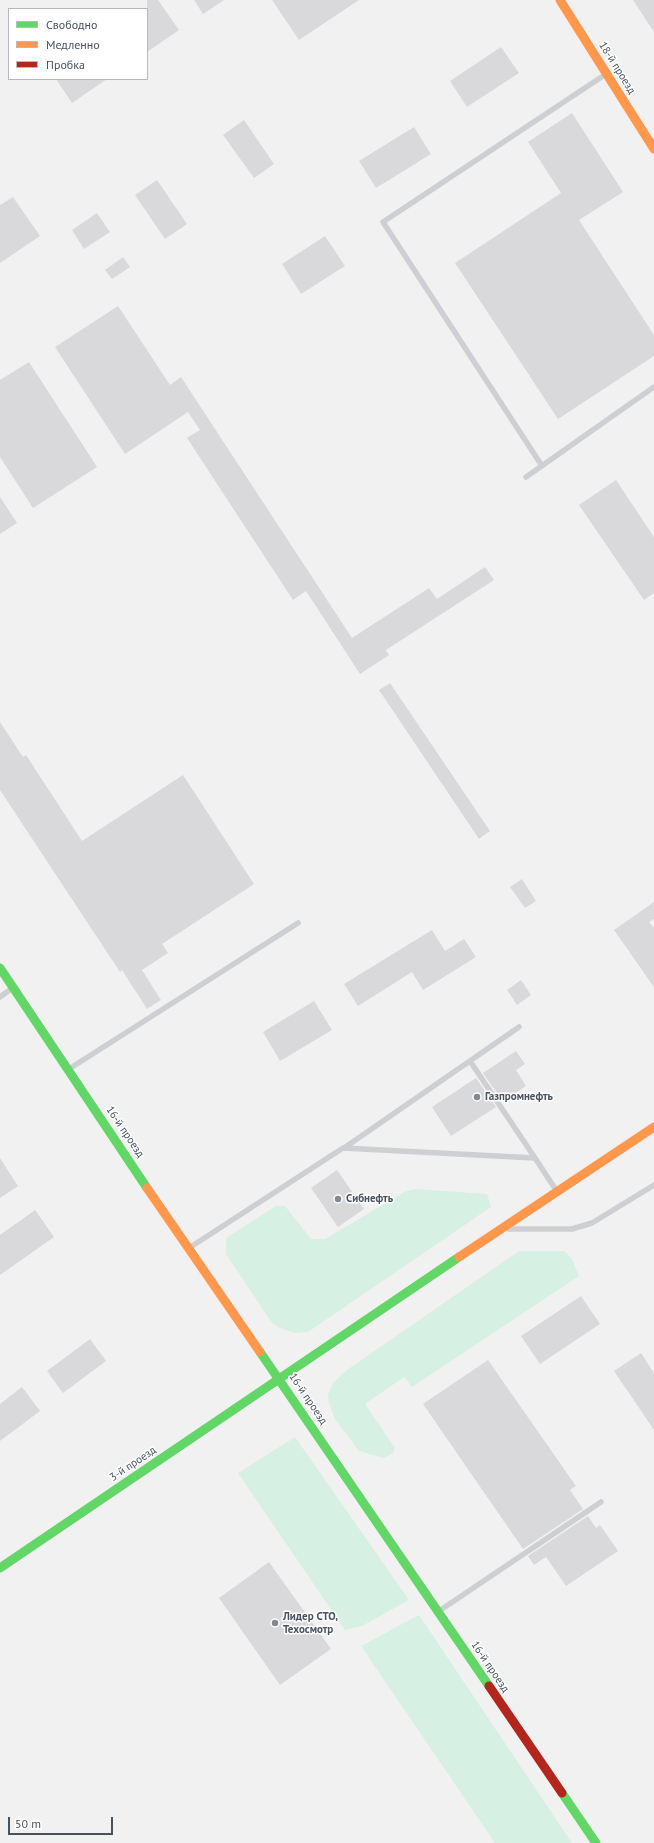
<!DOCTYPE html>
<html>
<head>
<meta charset="utf-8">
<style>
	body { margin:0 }
	#map { position:relative; width:654px; height:1843px; overflow:hidden; background:#f2f1f1; font-family:"PT Sans",sans-serif }
	canvas { display:block }
	.legend { position:absolute; left:8px; top:8px; width:140px; height:72px; box-sizing:border-box; background:#fff; border:1px solid #b6b9bf; margin:0; padding:5px 7px; list-style:none; font-size:12px; color:#48515e }
	.legend li { display:flex; align-items:center; gap:8px; height:20px }
	.legend b { width:20px; border:1px solid #b6b9bf }
	.scale { position:absolute; left:8px; top:1817px; width:105px; height:18px; box-sizing:border-box; border:2px solid #48515e; border-top:0; padding-left:5px; font-size:12px; line-height:14px; white-space:nowrap; color:#48515e; -webkit-text-stroke:3px #fff; paint-order:stroke }
</style>
</head>
<body>
<div id="map">
<canvas width="654" height="1843"></canvas>
<ul class="legend">
<li><b style="height:5px;background:#63d668"></b>Свободно</li>
<li><b style="height:5px;background:#ff974d"></b>Медленно</li>
<li><b style="height:5px;background:#b3261e"></b>Пробка</li>
</ul>
<div class="scale">50 m</div>
</div>
<script>
const ctx = document.querySelector('canvas').getContext('2d');
ctx.lineJoin = 'round';
function fill(path, color) { ctx.fillStyle = color; ctx.fill(path, 'evenodd'); }
const toPath = rows => new Path2D(rows.map(r => 'M' + r).join(''));
function strokePath(path, color, width, dash) { ctx.strokeStyle = color; ctx.lineWidth = width; ctx.lineCap = dash ? 'butt' : 'round'; ctx.setLineDash(dash || []); ctx.stroke(path); }
function write(font, color, halo, rows, align = 'center') {
  ctx.font = font + ' "PT Sans",sans-serif'; ctx.lineWidth = 3; ctx.setLineDash([]); ctx.textBaseline = 'middle'; ctx.strokeStyle = halo; ctx.fillStyle = color; for (const [text, x, y, turn = 0] of rows) {
    ctx.save(); ctx.translate(x, y); ctx.rotate((+turn || 0) * Math.PI / 180); ctx.textAlign = isNaN(turn) ? turn : align; if (halo) ctx.strokeText(text, 0, 0); ctx.fillText(text, 0, 0); ctx.restore();
  }
}
fill(toPath([
	[415,1189,487,1194,491,1207,308,1332,295,1333,282,1329,272,1323,226,1254,226,1238,276,1206,285,1206,311,1239,325,1239,406,1191],
	[519,1251,564,1251,572,1259,579,1276,412,1387,404,1377,365,1404,395,1448,393,1453,384,1458,359,1451,335,1419,329,1403,328,1395,333,1383,347,1370],
	[295,1437,409,1600,362,1626,345,1630,238,1473],
	[419,1615,572,1843,495,1843,361,1646]
]), '#d6f0e3');
fill(toPath([
	[147,0,158,0,179,30,147,52],
	[194,0,224,0,203,14],
	[272,0,359,0,299,40],
	[633,0,654,0,654,32],
	[501,47,519,73,467,107,450,81],
	[56,79,107,79,72,103],
	[572,113,623,192,579,220,654,335,654,356,558,419,455,263,561,193,528,142],
	[244,120,274,164,254,178,223,135],
	[414,127,431,154,376,188,359,161],
	[157,180,187,224,165,239,135,195],
	[13,197,40,236,0,263,0,205],
	[97,213,110,232,84,249,72,230],
	[325,236,345,266,301,294,282,264],
	[123,257,130,267,112,279,105,270],
	[118,306,170,385,181,377,352,638,429,588,437,599,485,567,494,580,386,650,389,655,360,674,306,591,293,600,187,438,200,430,188,412,125,454,55,347],
	[29,362,97,467,33,508,0,457,0,380],
	[616,480,654,537,654,593,644,600,579,505],
	[0,497,17,523,0,534],
	[390,683,490,831,479,839,379,690],
	[0,722,23,757,26,755,82,841,183,775,254,884,162,944,168,953,142,970,161,1000,147,1009,122,970,120,972,0,790],
	[522,879,536,901,525,908,510,887],
	[654,902,654,919,649,922,654,928,654,987,614,930],
	[432,930,445,951,464,939,476,957,423,990,412,972,358,1006,344,984],
	[521,980,531,995,517,1005,507,990],
	[314,1001,332,1030,280,1061,263,1032],
	[516,1051,525,1064,516,1070,526,1086,503,1102,483,1073],
	[476,1078,496,1107,451,1136,432,1107],
	[0,1158,18,1186,0,1198],
	[337,1170,364,1209,338,1227,311,1188],
	[35,1210,54,1237,0,1275,0,1235],
	[581,1296,600,1324,540,1364,521,1336],
	[90,1339,106,1361,63,1393,47,1371],
	[641,1353,654,1373,654,1430,614,1371],
	[488,1360,576,1486,570,1490,583,1509,523,1549,423,1404],
	[22,1387,40,1411,0,1441,0,1404],
	[588,1516,596,1528,600,1525,618,1551,566,1586,546,1557,534,1565,528,1556],
	[269,1562,331,1649,280,1685,219,1598]
]), '#d9d9db');
strokePath(toPath([
	[542,466,383,222,606,74],
	[526,477,654,387],
	[0,997,11,989],
	[470,1061,535,1158],
	[69,1069,298,923],
	[344,1148,519,1027],
	[508,1229,572,1229,592,1223,654,1185],
	[189,1248,343,1148,535,1158,556,1190],
	[439,1611,601,1502]
]), '#cdcfd2', 5.5);
strokePath(toPath([
	[0,968,147,1188],
	[260,1352,489,1686],
	[0,1568,459,1257],
	[562,1793,596,1843]
]), '#63d668', 9);
strokePath(toPath([
	[560,0,654,149],
	[147,1188,260,1352],
	[459,1257,654,1127]
]), '#ff974d', 9);
strokePath(toPath([
	[489,1686,562,1793]
]), '#b3261e', 9);
for (const [x, y, r, color] of [
	[477,1097,4,"#848991"],
	[338,1199,4,"#848991"],
	[275,1623,4,"#848991"]
]) { const dot = new Path2D(); dot.arc(x, y, r, 0, 2 * Math.PI); ctx.fillStyle = color; ctx.fill(dot); strokePath(dot, '#fff', 1.5); }
write('11px', '#48515e', '#fff', [
	["18-й проезд",617,68,58],
	["16-й проезд",125,1132,56],
	["16-й проезд",308,1399,56],
	["3-й проезд",133,1464,-34],
	["16-й проезд",490,1667,56]
]);
write('bold 11px', '#48515e', '#fff', [
	["Газпромнефть",485,1097],
	["Сибнефть",346,1199],
	["Лидер СТО,",283,1617],
	["Техосмотр",283,1630]
], 'left');
</script>
</body>
</html>
